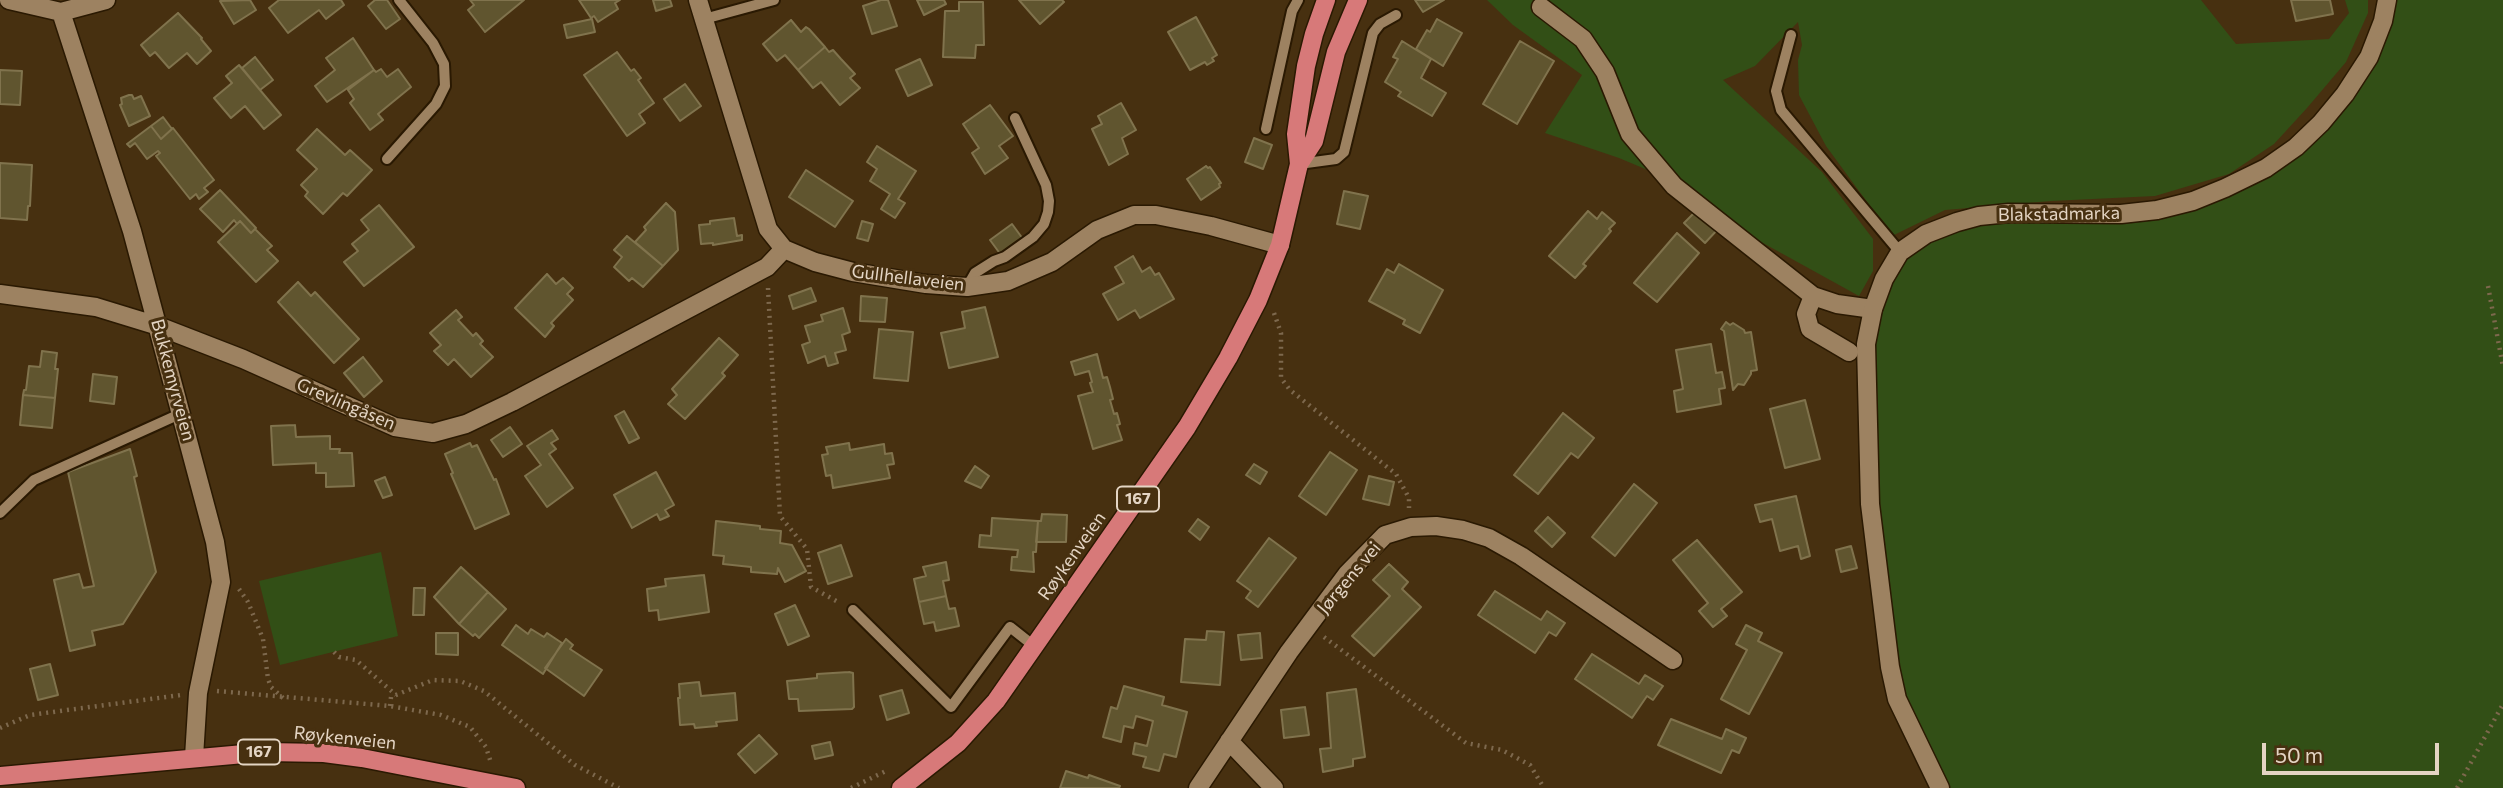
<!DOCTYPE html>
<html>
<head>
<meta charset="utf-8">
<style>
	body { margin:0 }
	#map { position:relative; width:2503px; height:788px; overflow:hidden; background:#473010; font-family:Commissioner,sans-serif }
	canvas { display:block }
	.scale { position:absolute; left:2262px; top:743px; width:177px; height:32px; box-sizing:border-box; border:4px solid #e4d5c4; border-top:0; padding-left:9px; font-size:21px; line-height:24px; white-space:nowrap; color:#e4d5c4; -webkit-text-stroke:5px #473010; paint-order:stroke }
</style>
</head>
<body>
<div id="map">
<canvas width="2503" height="788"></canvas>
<div class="scale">50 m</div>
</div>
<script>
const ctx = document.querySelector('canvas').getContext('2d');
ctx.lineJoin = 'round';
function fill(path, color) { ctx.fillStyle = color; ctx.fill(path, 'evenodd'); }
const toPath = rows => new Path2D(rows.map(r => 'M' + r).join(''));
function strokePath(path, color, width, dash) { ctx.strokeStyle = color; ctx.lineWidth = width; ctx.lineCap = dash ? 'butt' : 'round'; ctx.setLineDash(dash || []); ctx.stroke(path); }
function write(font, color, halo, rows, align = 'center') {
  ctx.font = font + ' Commissioner,sans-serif'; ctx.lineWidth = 6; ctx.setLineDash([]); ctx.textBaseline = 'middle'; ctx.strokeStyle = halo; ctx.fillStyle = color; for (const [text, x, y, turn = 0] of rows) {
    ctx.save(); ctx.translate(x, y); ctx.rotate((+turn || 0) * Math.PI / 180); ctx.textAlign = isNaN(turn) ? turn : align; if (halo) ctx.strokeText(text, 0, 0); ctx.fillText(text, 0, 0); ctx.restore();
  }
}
fill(toPath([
	[1487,0,2201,0,2236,44,2329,39,2349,13,2345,0,2368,0,2368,13,2346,62,2307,108,2274,144,2229,174,2155,196,2051,201,1945,210,1892,236,1826,146,1799,95,1798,60,1802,45,1798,22,1755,66,1723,80,1822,172,1873,239,1873,271,1859,296,1743,232,1693,189,1619,158,1545,133,1582,75,1513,25],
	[2379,0,2503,0,2503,788,1935,788,1888,641,1862,367,1889,261,1958,226,2016,219,2129,218,2231,191,2343,96,2378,16],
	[381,552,398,636,280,665,259,581]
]), '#324f16');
const building = toPath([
	[250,0,256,10,234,24,220,1,250,0],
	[279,0,341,0,344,5,326,19,319,10,288,33,269,8,279,0],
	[375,0,387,0,400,19,386,29,368,6,375,0],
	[470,0,524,0,485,32,468,10,474,5,470,0],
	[579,0,620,0,615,3,618,9,598,22,594,16,591,18,579,0],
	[653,0,670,0,672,6,656,11,653,0],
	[881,0,888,0,897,26,872,34,863,6,881,0],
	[917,0,944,0,946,4,924,15,917,0],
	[1019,0,1062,0,1064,2,1040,24,1019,0],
	[1415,0,1444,0,1423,12,1415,0],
	[2291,0,2330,0,2333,14,2296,21,2291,0],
	[959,2,983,2,984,45,976,45,975,58,943,57,945,11,959,11,959,2],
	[178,13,202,38,201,39,211,51,197,64,187,53,169,68,155,52,150,56,141,45,178,13],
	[1196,17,1217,55,1212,58,1214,61,1207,65,1205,62,1190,70,1168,32,1196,17],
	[592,19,595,32,567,38,564,25,592,19],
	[1437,19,1462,33,1443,66,1416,49,1427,30,1430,32,1437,19],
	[791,20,801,32,806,27,809,29,825,47,798,70,785,55,777,61,763,44,791,20],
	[353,38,374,70,327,102,315,86,335,70,326,58,353,38],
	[1402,41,1431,59,1421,78,1446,93,1432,116,1398,96,1401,92,1385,82,1398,59,1393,57,1402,41],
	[1520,41,1554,61,1517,124,1483,104,1520,41],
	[825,47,829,52,833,50,841,59,855,74,850,78,860,88,840,105,821,82,813,88,798,70,825,47],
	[617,52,631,71,634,69,641,78,638,80,654,103,639,114,645,123,627,136,584,75,617,52],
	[255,57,273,80,260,90,242,68,255,57],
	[920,59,932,85,908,96,896,70,920,59],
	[239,65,281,115,264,129,245,106,231,118,214,98,232,83,226,76,239,65],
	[381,69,387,77,398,69,411,87,378,114,383,120,370,130,350,103,354,99,348,90,374,70,376,72,381,69],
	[0,70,22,71,20,105,0,104,0,70],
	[685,84,701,106,680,121,664,99,685,84],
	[129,95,132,95,134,99,141,96,150,116,129,126,120,105,122,104,121,98,129,95],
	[1121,103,1136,130,1122,138,1128,154,1109,165,1092,129,1102,124,1098,116,1121,103],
	[990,105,1013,136,999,146,1008,158,985,174,972,153,979,148,963,124,990,105],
	[163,117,172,129,161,139,151,126,163,117],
	[151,126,161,139,173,128,214,180,204,188,208,192,199,199,196,194,190,199,156,156,160,153,158,151,147,159,135,143,130,147,127,144,151,126],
	[317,129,345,155,350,150,372,170,347,196,343,193,323,214,305,196,308,192,301,185,317,169,297,150,317,129],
	[1254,138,1272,145,1263,169,1245,162,1254,138],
	[877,146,916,171,898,199,905,203,895,218,881,209,890,194,870,181,877,169,867,162,877,146],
	[0,163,32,165,30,206,28,206,27,220,0,218,0,163],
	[1206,166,1208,168,1210,167,1221,183,1219,184,1220,187,1201,200,1187,179,1206,166],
	[806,170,853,201,835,227,789,197,806,170],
	[220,190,256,228,251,233,240,221,237,224,234,220,223,232,200,209,220,190],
	[1344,191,1368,196,1360,229,1337,224,1344,191],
	[666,203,675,212,678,250,663,266,635,242,646,230,644,227,666,203],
	[379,205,414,247,364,286,344,262,358,251,352,244,369,230,361,220,379,205],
	[1697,210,1718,229,1705,243,1684,223,1697,210],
	[1588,211,1597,219,1602,212,1615,223,1609,229,1611,231,1583,264,1586,266,1575,278,1549,256,1588,211],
	[734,218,737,236,742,235,742,240,713,245,713,243,701,244,699,225,710,224,710,221,734,218],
	[240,221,251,233,255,229,272,246,267,250,278,261,256,282,218,242,240,221],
	[862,221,873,224,868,241,857,238,862,221],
	[1012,224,1023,239,1001,255,990,240,1012,224],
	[1677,233,1699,253,1657,302,1634,283,1677,233],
	[627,236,663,266,643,287,632,278,629,281,614,267,622,257,614,250,627,236],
	[1133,256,1142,272,1150,267,1155,275,1159,273,1174,299,1140,318,1135,310,1118,320,1103,294,1124,283,1115,267,1133,256],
	[1399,264,1443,290,1420,333,1403,324,1405,320,1369,301,1387,269,1394,273,1399,264],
	[547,274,556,284,563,278,573,288,567,294,573,300,551,323,554,326,545,337,515,308,547,274],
	[298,282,311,296,315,292,359,339,334,363,278,302,298,282],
	[811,288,816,301,793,309,789,296,811,288],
	[861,296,887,298,885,322,860,321,861,296],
	[985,307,998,357,949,368,941,333,965,328,962,312,985,307],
	[843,308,850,332,842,335,846,350,835,353,838,363,828,366,825,356,808,363,802,345,810,342,805,326,823,321,821,315,843,308],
	[456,310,462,317,458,320,473,336,476,333,483,341,480,344,493,357,471,377,454,359,448,365,434,351,441,345,430,333,456,310],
	[1726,322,1730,325,1733,323,1744,330,1745,333,1751,332,1757,370,1751,371,1751,374,1744,385,1738,384,1733,390,1724,331,1721,329,1726,322],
	[879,329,913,332,908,381,874,378,879,329],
	[719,338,738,355,722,373,725,376,685,419,668,404,677,395,672,389,719,338],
	[1711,344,1716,373,1722,372,1725,388,1719,389,1721,404,1677,412,1674,391,1683,389,1676,350,1711,344],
	[42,351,57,353,55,369,58,369,55,398,23,395,24,390,26,390,29,366,40,367,42,351],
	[1097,354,1103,378,1107,377,1110,387,1113,399,1110,400,1114,414,1117,413,1120,424,1117,425,1122,440,1093,449,1078,396,1093,392,1090,383,1092,382,1089,371,1075,375,1071,362,1097,354],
	[363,357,382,381,364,397,344,373,363,357],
	[93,374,117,377,114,404,90,401,93,374],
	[23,395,55,398,52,428,20,425,23,395],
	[1805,400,1820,459,1785,468,1770,409,1805,400],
	[624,411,639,438,629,443,615,416,624,411],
	[1563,413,1594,438,1578,458,1571,453,1538,494,1514,475,1563,413],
	[295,425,296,437,330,436,330,449,340,449,339,453,352,453,354,486,326,487,326,473,316,473,316,463,273,465,271,426,295,425],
	[510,427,522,444,503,457,491,440,510,427],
	[552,430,558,439,551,443,556,449,549,454,573,488,547,507,525,476,541,465,527,446,552,430],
	[470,443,472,447,477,445,494,480,496,479,509,514,475,529,451,474,453,473,445,454,470,443],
	[849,443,850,450,884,444,885,454,892,453,894,464,887,465,890,478,833,488,831,475,826,476,822,455,828,454,826,447,849,443],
	[130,449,137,476,134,477,156,572,123,624,92,631,95,645,70,651,54,580,79,574,83,588,94,586,68,472,130,449],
	[1330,452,1357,470,1326,515,1299,496,1330,452],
	[1254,464,1267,472,1260,484,1246,475,1254,464],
	[975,466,989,476,981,488,965,481,975,466],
	[656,472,674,505,665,510,669,516,660,520,657,514,632,528,614,495,656,472],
	[1369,476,1394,482,1389,505,1363,499,1369,476],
	[385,477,392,495,383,498,375,481,385,477],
	[1634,484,1657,503,1615,556,1592,537,1634,484],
	[1796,496,1810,556,1801,559,1798,546,1780,551,1772,519,1760,522,1755,505,1796,496],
	[1042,514,1067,515,1066,542,1036,542,1038,521,1041,521,1042,514],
	[1548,517,1565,533,1552,547,1535,531,1548,517],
	[992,518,1038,521,1036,552,1033,552,1034,572,1011,570,1012,557,1017,557,1018,550,979,547,980,535,991,536,992,518],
	[1198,519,1209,527,1200,540,1189,531,1198,519],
	[716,521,760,526,760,529,781,531,780,543,792,545,806,571,785,582,778,568,777,574,751,572,751,567,723,564,724,556,713,555,716,521],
	[1269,538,1296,558,1258,607,1246,598,1251,591,1237,581,1269,538],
	[1697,540,1742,592,1721,609,1727,616,1713,627,1699,611,1708,603,1673,560,1697,540],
	[841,545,852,576,828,584,818,553,841,545],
	[1851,546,1857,568,1841,572,1836,550,1851,546],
	[946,562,949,580,943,581,946,596,919,602,914,579,926,576,923,567,946,562],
	[1389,564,1408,582,1402,589,1421,607,1374,656,1352,636,1390,596,1373,580,1389,564],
	[461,567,488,592,459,624,434,597,461,567],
	[704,575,709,612,659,620,658,610,649,611,647,589,666,586,665,579,704,575],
	[414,588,425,588,424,615,413,615,414,588],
	[1495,591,1541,620,1547,611,1565,623,1556,636,1549,632,1535,653,1478,615,1495,591],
	[488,592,506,609,479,638,475,634,473,636,459,624,488,592],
	[946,596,949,609,955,608,959,626,936,631,934,622,924,624,919,602,946,596],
	[795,605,809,636,788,645,775,614,795,605],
	[516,625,528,634,531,629,544,637,547,633,562,643,543,674,502,645,516,625],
	[1746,625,1762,633,1758,641,1782,653,1749,714,1721,699,1747,650,1736,644,1746,625],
	[1207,631,1224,632,1220,685,1181,682,1185,639,1206,640,1207,631],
	[436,633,458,633,458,655,436,654,436,633],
	[1260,633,1262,658,1241,660,1238,635,1260,633],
	[566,639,573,645,570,649,602,670,584,696,545,668,566,639],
	[1592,654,1639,684,1645,675,1663,686,1653,700,1647,696,1632,718,1575,679,1592,654],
	[50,664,58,695,38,700,30,669,50,664],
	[849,672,853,673,854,707,852,709,799,711,798,699,789,699,787,681,817,678,817,674,849,672],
	[699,682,701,696,735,693,737,720,716,722,717,726,695,728,694,724,680,725,678,698,680,698,679,684,699,682],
	[1124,686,1164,697,1162,705,1187,712,1176,757,1164,754,1159,771,1143,767,1146,757,1133,754,1135,743,1147,746,1153,721,1136,716,1133,728,1124,726,1121,742,1103,737,1111,707,1117,709,1124,686],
	[1356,689,1365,757,1353,759,1353,766,1323,772,1320,749,1331,748,1327,693,1356,689],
	[902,690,909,713,887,720,880,696,902,690],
	[1305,707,1309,735,1284,738,1281,710,1305,707],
	[1671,719,1722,739,1726,729,1746,738,1739,753,1732,750,1721,773,1658,745,1671,719],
	[759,735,777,754,755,773,738,754,759,735],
	[830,742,833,755,815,759,812,746,830,742],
	[1066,771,1088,778,1089,775,1120,786,1119,788,1060,788,1066,771]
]);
fill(building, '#60552f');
strokePath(building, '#80734d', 2);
const service = toPath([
	[704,19,774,0],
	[1791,35,1776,91,1781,110,1900,252],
	[1266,129,1292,11,1298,0],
	[387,159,436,104,445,86,444,64,433,43,399,0],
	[1299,164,1336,159,1344,152,1373,33,1380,24,1396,15],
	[967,287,975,273,994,261,1005,257,1033,237,1044,224,1048,212,1049,201,1046,185,1015,118],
	[0,513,34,480,182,413],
	[853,610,951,707,1010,627,1034,646]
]);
const minor = toPath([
	[9,0,61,12,106,0],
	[698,0,768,229,784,249,815,262,853,272,926,284,967,287,1008,281,1052,262,1097,230,1134,215,1156,215,1211,226,1280,245],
	[1541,7,1583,39,1605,72,1630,134,1674,186,1813,296,1837,304,1873,309],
	[61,12,132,231,215,542,221,582,198,693,194,757],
	[0,294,96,307,158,326,243,359,395,427,433,433,466,424,512,402,767,267,784,249],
	[1813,296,1806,314,1810,329,1849,352],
	[1229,741,1274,788],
	[1198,788,1289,652,1347,574,1385,535,1411,527,1436,526,1463,530,1489,538,1521,556,1673,660]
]);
const secondary = toPath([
	[1940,788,1897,699,1890,667,1870,504,1866,344,1873,309,1884,279,1900,252,1926,234,1957,222,1979,216,2009,213,2121,214,2157,210,2193,201,2225,188,2266,168,2296,147,2321,123,2345,94,2369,57,2383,21,2387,0]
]);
const primary = toPath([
	[1299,164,1314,141,1336,52,1358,0],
	[0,776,266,752,324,753,362,758,516,788],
	[901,788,958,743,996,701,1187,427,1228,358,1258,300,1280,245,1299,164,1296,134,1306,66,1314,34,1326,0]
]);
strokePath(service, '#2a1902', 14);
strokePath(minor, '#2a1902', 21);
strokePath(secondary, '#2a1902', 21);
strokePath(primary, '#2a1902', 21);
strokePath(toPath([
	[2488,286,2503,367],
	[768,288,780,516,807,549,811,587,840,603],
	[1274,313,1281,333,1281,378,1290,390,1396,474,1409,498,1409,508],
	[239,589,248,602,263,639,268,679,271,687,283,698],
	[1324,637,1466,743,1502,750,1530,765,1544,788],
	[334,652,339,657,356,660,396,695],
	[217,691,390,706,441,715,470,727,486,747,491,763],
	[390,706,391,697,433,680,460,681,484,691,575,765,619,788],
	[0,728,30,715,181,695],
	[851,788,888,770],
	[2457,788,2503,704]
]), '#7d684d', 4.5, [2, 5]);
strokePath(service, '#9d8261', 10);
strokePath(minor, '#9d8261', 18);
strokePath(secondary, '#9d8261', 18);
strokePath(primary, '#d77979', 18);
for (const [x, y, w] of [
	[1138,499,42],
	[259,752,42]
]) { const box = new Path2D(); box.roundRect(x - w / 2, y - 12.5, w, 25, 5); ctx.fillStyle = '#473010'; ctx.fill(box); strokePath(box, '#e4d5c4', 2); }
write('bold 16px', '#e4d5c4', null, [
	["167",1138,499],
	["167",259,752]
]);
write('18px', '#e4d5c4', '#473010', [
	["Blakstadmarka",2059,214,-1],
	["Gullhellaveien",908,278,7],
	["Bukkemyrveien",173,380,75],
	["Grevlingåsen",346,404,23],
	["Røykenveien",1072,556,-55],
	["Jørgens vei",1349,578,-50],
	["Røykenveien",345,738,6]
]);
</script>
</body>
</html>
